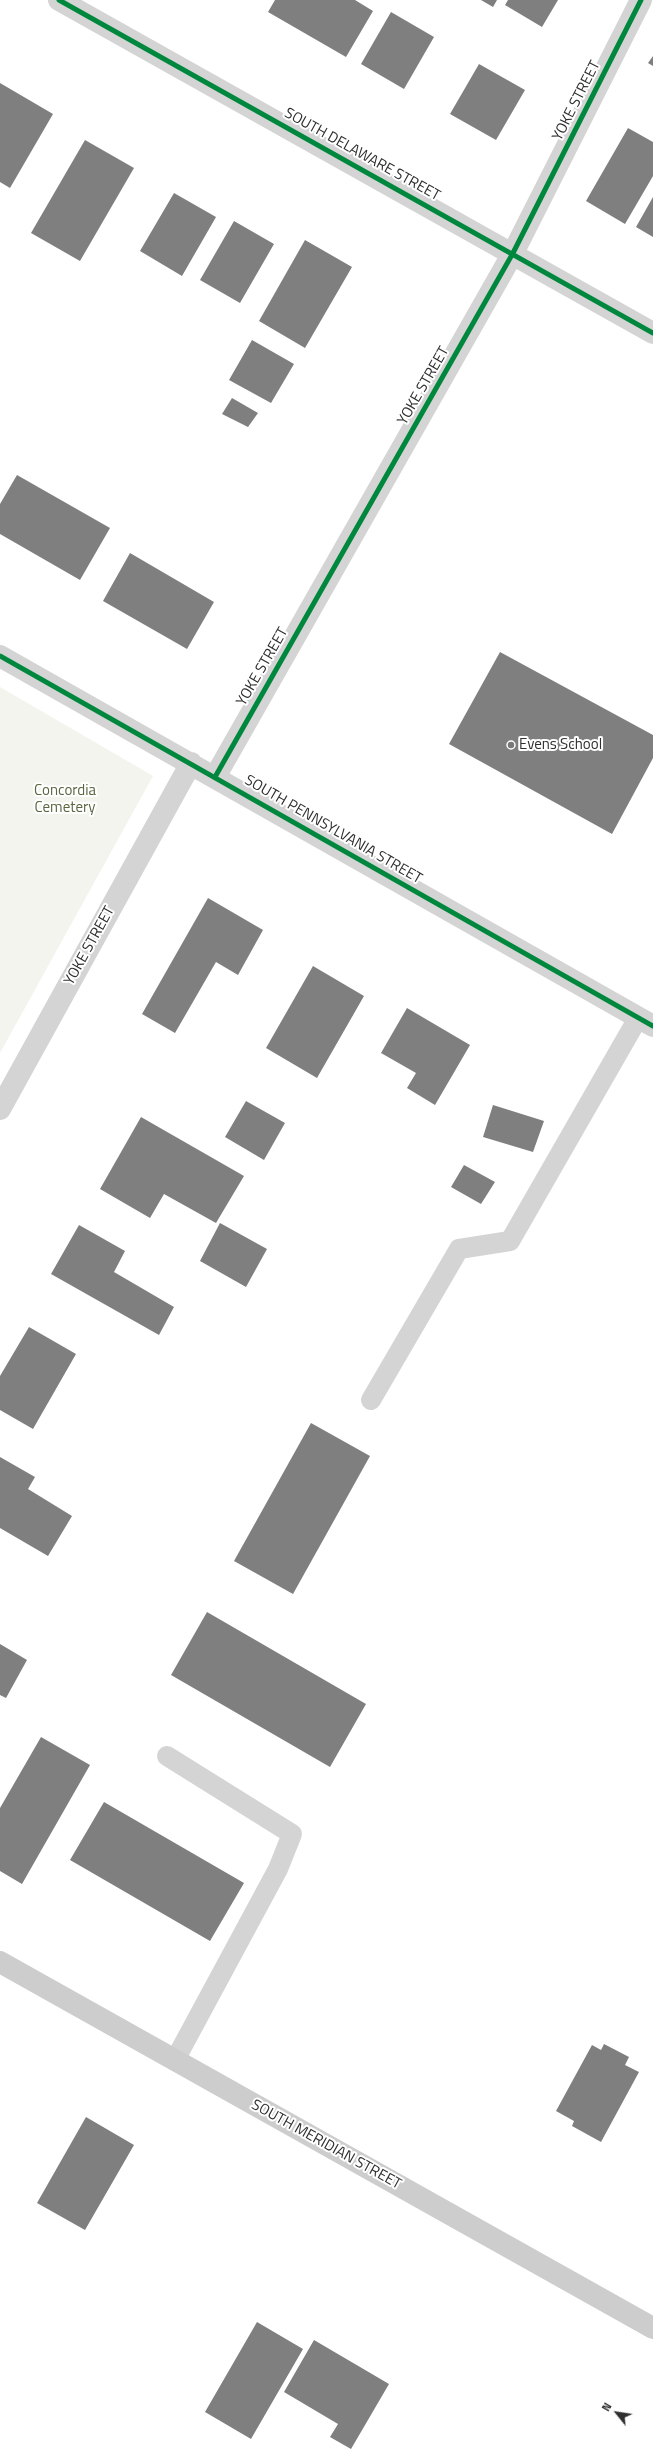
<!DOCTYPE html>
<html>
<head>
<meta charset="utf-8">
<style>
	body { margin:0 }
	#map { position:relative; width:653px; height:2449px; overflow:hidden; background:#fff; font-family:"Titillium Web",sans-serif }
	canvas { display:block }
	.north { position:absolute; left:597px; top:2393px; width:40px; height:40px; -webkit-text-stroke:3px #fff; paint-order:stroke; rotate:300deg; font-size:11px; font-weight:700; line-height:16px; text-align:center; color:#2f2f2f }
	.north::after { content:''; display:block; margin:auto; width:14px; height:18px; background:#2f2f2f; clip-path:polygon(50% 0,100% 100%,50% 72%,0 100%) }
</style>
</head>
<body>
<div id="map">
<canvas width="653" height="2449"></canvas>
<div class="north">N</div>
</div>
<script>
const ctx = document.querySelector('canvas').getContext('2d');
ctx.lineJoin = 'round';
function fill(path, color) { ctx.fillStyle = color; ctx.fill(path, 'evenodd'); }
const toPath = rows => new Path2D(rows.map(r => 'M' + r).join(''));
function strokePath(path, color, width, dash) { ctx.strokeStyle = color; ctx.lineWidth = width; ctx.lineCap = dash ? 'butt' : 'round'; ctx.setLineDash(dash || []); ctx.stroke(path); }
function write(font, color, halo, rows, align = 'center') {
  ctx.font = font + ' "Titillium Web",sans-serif'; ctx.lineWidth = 4; ctx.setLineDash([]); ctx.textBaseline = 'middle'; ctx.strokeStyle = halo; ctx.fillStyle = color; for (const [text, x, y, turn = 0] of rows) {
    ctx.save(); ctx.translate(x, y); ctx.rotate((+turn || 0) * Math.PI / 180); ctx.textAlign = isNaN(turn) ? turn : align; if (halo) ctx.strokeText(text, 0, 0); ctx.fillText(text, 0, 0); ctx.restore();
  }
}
fill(toPath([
	[0,687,153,776,0,1053]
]), '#f2f4ed');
fill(toPath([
	[275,0,355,0,373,11,346,57,268,12],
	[481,0,497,0,493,7],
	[508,0,558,0,542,27,505,5],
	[391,12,434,37,404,89,361,64],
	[653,56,653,66,648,63],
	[479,64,525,90,496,140,450,114],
	[0,83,53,114,10,188,0,182],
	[628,128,653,142,653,176,625,224,586,201],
	[85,140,134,168,80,261,31,233],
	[174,193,216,217,182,276,140,251],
	[653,197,653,237,636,227],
	[234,221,274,244,240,303,200,280],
	[305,240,352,267,305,348,259,321],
	[252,340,294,364,271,403,229,380],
	[232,398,258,413,248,427,222,414],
	[17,475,110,528,80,580,0,534,0,504],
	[130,553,214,602,187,649,103,601],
	[500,652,653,735,653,758,612,834,449,744],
	[208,898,263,930,238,975,216,962,175,1033,142,1014],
	[313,966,364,996,317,1078,266,1048],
	[407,1008,470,1045,435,1105,407,1088,416,1073,381,1053],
	[246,1101,285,1123,264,1160,225,1137],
	[493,1105,544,1121,533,1152,483,1137],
	[141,1117,244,1176,216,1223,164,1194,150,1218,100,1189],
	[464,1165,495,1182,481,1204,451,1187],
	[220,1223,267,1249,246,1287,200,1261],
	[79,1225,125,1251,114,1272,174,1307,159,1335,51,1274],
	[29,1327,76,1354,33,1429,0,1410,0,1376],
	[311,1423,370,1456,293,1594,234,1561],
	[0,1457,35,1477,28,1489,72,1516,48,1556,0,1528],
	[207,1612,366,1704,330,1767,171,1675],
	[0,1644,27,1660,6,1698,0,1695],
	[41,1737,90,1765,22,1884,0,1871,0,1808],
	[104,1802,244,1883,210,1941,70,1860],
	[604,2044,629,2057,625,2065,639,2072,601,2142,572,2126,574,2121,556,2111,592,2045,601,2050],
	[86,2117,134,2145,85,2230,37,2203],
	[257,2322,303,2349,251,2439,205,2412],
	[314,2340,389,2384,351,2449,330,2437,338,2424,284,2392]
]), '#7f7f7f');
strokePath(toPath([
	[371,1400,459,1249,510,1241,638,1018],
	[167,1756,292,1834,278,1869,175,2060]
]), '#d4d4d4', 20);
strokePath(toPath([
	[59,0,653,333],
	[0,656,653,1026],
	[215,777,513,253,641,0],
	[0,1109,191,763]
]), '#d4d4d4', 22);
strokePath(toPath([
	[0,1962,653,2328]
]), '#cdcdcd', 22);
strokePath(toPath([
	[59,0,653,333],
	[0,656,653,1026],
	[215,777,513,253,641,0]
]), '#00873e', 5);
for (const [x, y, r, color] of [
	[511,745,4,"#787878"]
]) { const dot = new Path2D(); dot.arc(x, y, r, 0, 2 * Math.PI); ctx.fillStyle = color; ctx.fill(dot); strokePath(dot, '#fff', 1.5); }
write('15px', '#2f2f2f', '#fff', [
	["YOKE STREET",577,101,-63],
	["SOUTH DELAWARE STREET",362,155,29],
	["YOKE STREET",424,386,-60],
	["YOKE STREET",263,667,-60],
	["SOUTH PENNSYLVANIA STREET",333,830,30],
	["YOKE STREET",90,946,-61],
	["SOUTH MERIDIAN STREET",326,2145,29]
]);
write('15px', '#2f2f2f', '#fff', [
	["Evens School",519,745]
], 'left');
write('15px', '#5a6641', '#fff', [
	["Concordia",65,791],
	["Cemetery",65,808]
]);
</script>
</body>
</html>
